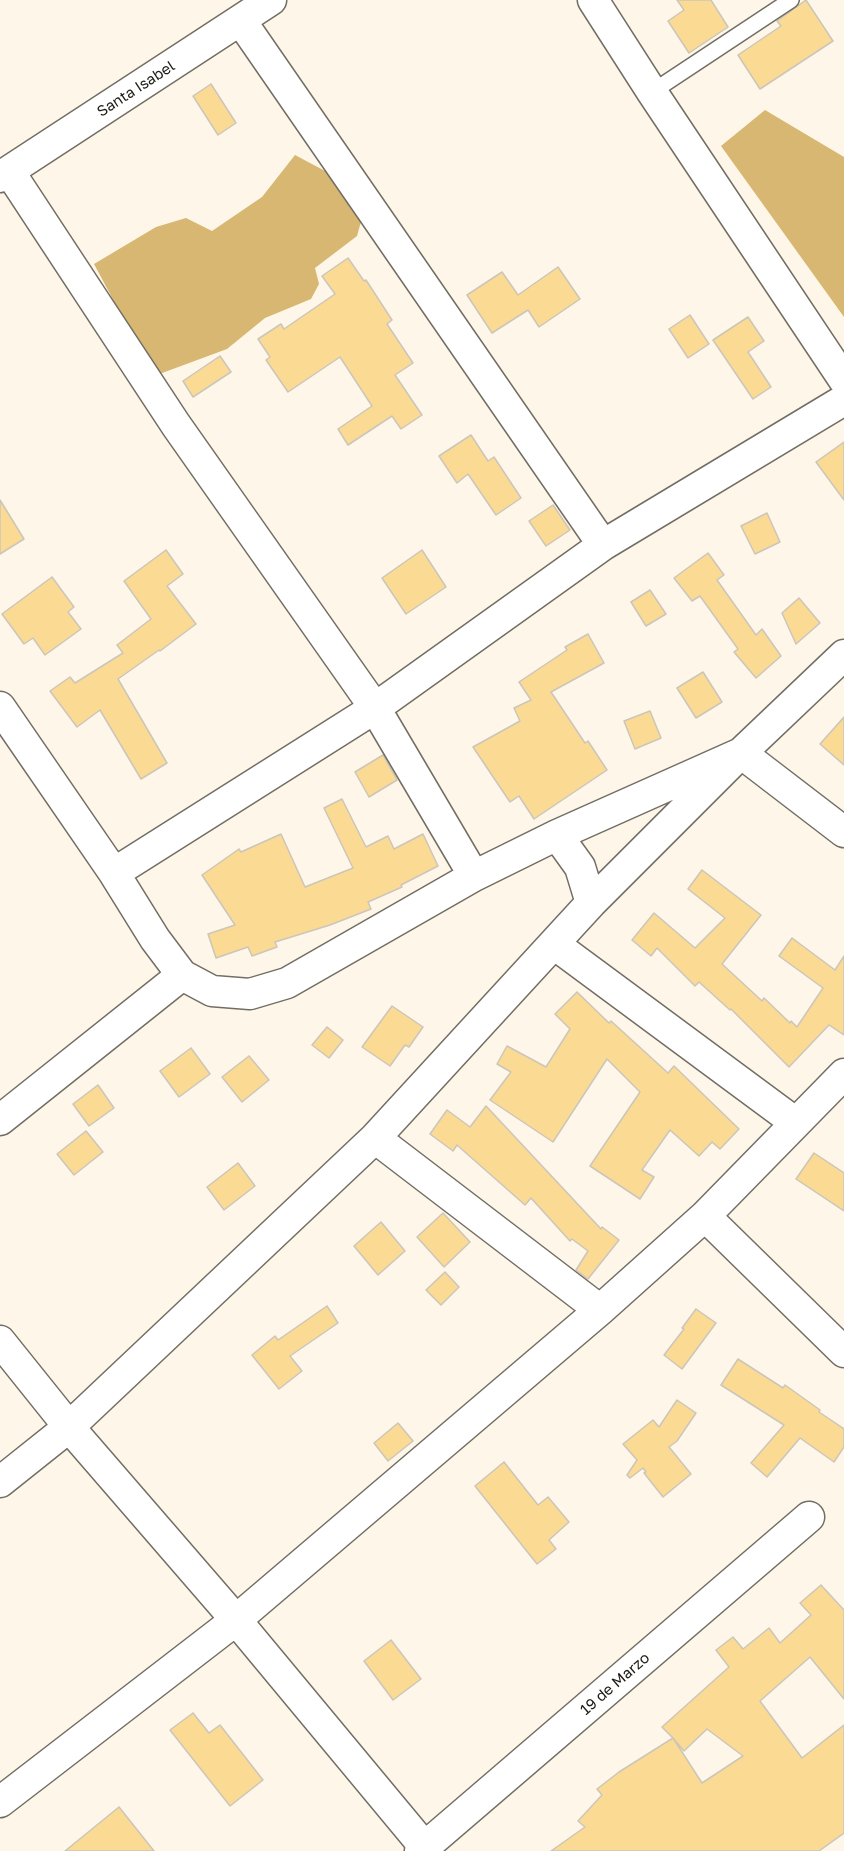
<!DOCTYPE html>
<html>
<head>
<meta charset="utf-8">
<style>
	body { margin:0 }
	canvas { display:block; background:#fdf6e9 }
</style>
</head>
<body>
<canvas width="844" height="1851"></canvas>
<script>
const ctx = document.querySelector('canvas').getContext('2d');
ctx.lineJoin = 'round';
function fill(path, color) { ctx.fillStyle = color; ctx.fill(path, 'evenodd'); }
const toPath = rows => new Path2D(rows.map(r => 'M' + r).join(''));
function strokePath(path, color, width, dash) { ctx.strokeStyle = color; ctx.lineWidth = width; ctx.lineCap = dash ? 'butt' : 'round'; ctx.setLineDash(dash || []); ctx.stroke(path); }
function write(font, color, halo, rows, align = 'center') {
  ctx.font = font + ' "Golos Text",sans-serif'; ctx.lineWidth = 5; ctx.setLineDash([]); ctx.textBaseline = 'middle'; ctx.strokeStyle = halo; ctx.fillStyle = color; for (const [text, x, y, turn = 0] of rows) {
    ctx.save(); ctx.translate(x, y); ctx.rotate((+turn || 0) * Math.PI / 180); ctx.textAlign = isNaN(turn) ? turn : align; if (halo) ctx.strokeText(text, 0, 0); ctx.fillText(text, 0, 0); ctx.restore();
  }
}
fill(toPath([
	[765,110,844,157,844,317,721,146],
	[295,155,342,180,362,218,357,236,315,268,319,284,311,299,265,318,227,349,154,376,94,264,156,227,186,218,212,231,262,197]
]), '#d7b771');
const building = toPath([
	[677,0,711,0,728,27,689,53,668,21,684,10,677,0],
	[806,0,833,41,760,89,738,55,781,26,777,21,806,0],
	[211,84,236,123,218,135,193,96,211,84],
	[348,258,364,281,366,280,392,320,387,324,413,363,395,375,422,415,401,429,392,416,348,445,338,429,372,406,340,357,288,392,266,360,270,357,258,339,281,324,284,329,335,294,322,276,348,258],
	[558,267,580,299,539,327,528,310,492,333,467,295,502,272,518,295,558,267],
	[690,315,709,344,688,358,669,329,690,315],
	[748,317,764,341,748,352,771,387,753,399,713,340,748,317],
	[220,356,231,372,193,397,183,381,220,356],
	[471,435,488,461,494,457,521,498,496,515,468,474,457,483,439,456,471,435],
	[844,442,844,500,816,462,844,442],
	[0,500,24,539,0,554,0,500],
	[553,505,570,530,546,546,529,521,553,505],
	[767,513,780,542,755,554,741,526,767,513],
	[166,550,183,574,167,586,196,624,160,651,159,650,118,679,167,763,141,779,100,710,77,727,50,691,70,677,75,683,123,653,117,645,151,619,124,581,166,550],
	[422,550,446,587,406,614,382,578,422,550],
	[708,553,724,575,717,580,756,635,762,629,781,656,756,678,734,652,738,649,700,596,692,601,674,578,708,553],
	[52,577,74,607,68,612,81,629,45,655,33,638,24,644,2,614,52,577],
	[650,590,666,614,646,626,631,602,650,590],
	[799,598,820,623,796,644,782,613,799,598],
	[588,634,604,663,551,692,585,743,588,741,607,770,534,819,519,796,510,802,473,747,520,721,514,708,531,700,519,682,567,650,565,647,588,634],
	[703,672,722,702,696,718,677,688,703,672],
	[650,711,661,738,635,749,624,721,650,711],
	[844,717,844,765,820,744,844,717],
	[383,755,397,780,369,797,355,772,383,755],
	[342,799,366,847,388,836,394,849,423,834,438,866,401,885,402,887,368,902,371,909,330,925,275,942,277,947,252,956,248,947,216,958,208,934,235,925,202,875,239,849,241,852,281,834,305,887,353,868,324,808,342,799],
	[702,870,761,915,722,964,762,1001,764,998,790,1023,791,1021,797,1027,823,988,779,956,792,938,835,970,844,956,844,1035,829,1025,789,1067,731,1009,730,1010,699,982,695,986,657,948,651,956,632,940,654,913,695,948,725,918,688,889,702,870],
	[577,992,609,1023,611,1021,668,1073,674,1066,739,1129,720,1149,712,1142,699,1156,670,1130,642,1170,654,1177,640,1199,590,1166,640,1092,607,1059,553,1142,490,1100,511,1072,497,1064,507,1046,546,1067,570,1029,555,1014,577,992],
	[392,1006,423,1027,409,1047,405,1045,390,1066,362,1047,392,1006],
	[327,1027,343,1040,329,1058,312,1045,327,1027],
	[191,1048,210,1074,179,1097,160,1071,191,1048],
	[249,1056,269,1080,242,1102,222,1077,249,1056],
	[98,1085,114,1108,89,1126,73,1104,98,1085],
	[486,1106,601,1229,602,1227,619,1240,588,1279,576,1270,588,1251,572,1239,570,1241,531,1198,525,1205,457,1145,453,1151,430,1134,447,1110,470,1127,486,1106],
	[86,1131,103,1152,74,1175,57,1154,86,1131],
	[814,1153,844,1173,844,1211,796,1179,814,1153],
	[238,1163,255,1186,224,1210,207,1187,238,1163],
	[443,1213,470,1242,444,1267,417,1237,443,1213],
	[381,1222,405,1251,378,1275,354,1246,381,1222],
	[445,1272,459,1287,441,1305,426,1290,445,1272],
	[327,1306,338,1323,290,1356,302,1371,279,1389,252,1355,275,1336,278,1340,327,1306],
	[696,1309,716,1323,682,1369,664,1355,684,1329,682,1328,696,1309],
	[738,1359,783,1388,785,1385,820,1410,819,1412,844,1429,844,1447,834,1462,800,1438,767,1477,751,1463,784,1425,721,1385,738,1359],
	[677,1400,696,1413,677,1441,669,1447,691,1474,663,1497,644,1473,646,1472,643,1468,630,1478,627,1475,637,1460,623,1444,653,1420,659,1427,677,1400],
	[398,1423,413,1441,388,1461,374,1443,398,1423],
	[504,1462,538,1505,548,1497,569,1522,549,1540,556,1549,537,1564,475,1486,504,1462],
	[821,1585,844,1610,844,1699,810,1657,760,1701,802,1758,844,1725,844,1833,819,1851,551,1851,585,1827,578,1821,602,1795,597,1789,619,1772,673,1738,662,1727,729,1667,716,1650,733,1637,743,1649,769,1628,780,1643,811,1615,800,1603,821,1585],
	[707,1729,743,1756,702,1783,673,1738,684,1751,707,1729],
	[391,1640,421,1679,393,1700,364,1661,391,1640],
	[193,1713,209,1733,220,1725,263,1780,230,1806,170,1730,193,1713],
	[119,1807,154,1851,65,1851,119,1807]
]);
fill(building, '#fbda94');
strokePath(building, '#ccc6ba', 1.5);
const lane = toPath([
	[652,92,791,0]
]);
const street = toPath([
	[593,0,652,92,844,380],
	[241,21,603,545],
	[9,171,176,425,375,708,474,876],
	[0,177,271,0],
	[0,707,114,873,155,939,182,975,212,991,250,994,287,983,474,876,557,835,741,753,844,832],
	[557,835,580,867,591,903],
	[114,873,375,708,603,545,844,400],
	[554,944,796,1123],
	[0,1120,182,975],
	[375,1138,600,1310],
	[705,1216,844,1352],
	[0,1341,69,1427,236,1620,428,1851],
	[0,1482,69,1427,375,1138,591,903,741,753,844,655],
	[0,1802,236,1620,600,1310,705,1216,844,1074],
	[420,1851,809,1517]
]);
strokePath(lane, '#736e63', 18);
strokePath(street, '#736e63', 33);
strokePath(lane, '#fff', 15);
strokePath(street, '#fff', 30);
write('15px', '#1d1b16', '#fff', [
	["Santa Isabel",136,89,-33],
	["19 de Marzo",615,1684,-41]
]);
</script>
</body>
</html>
